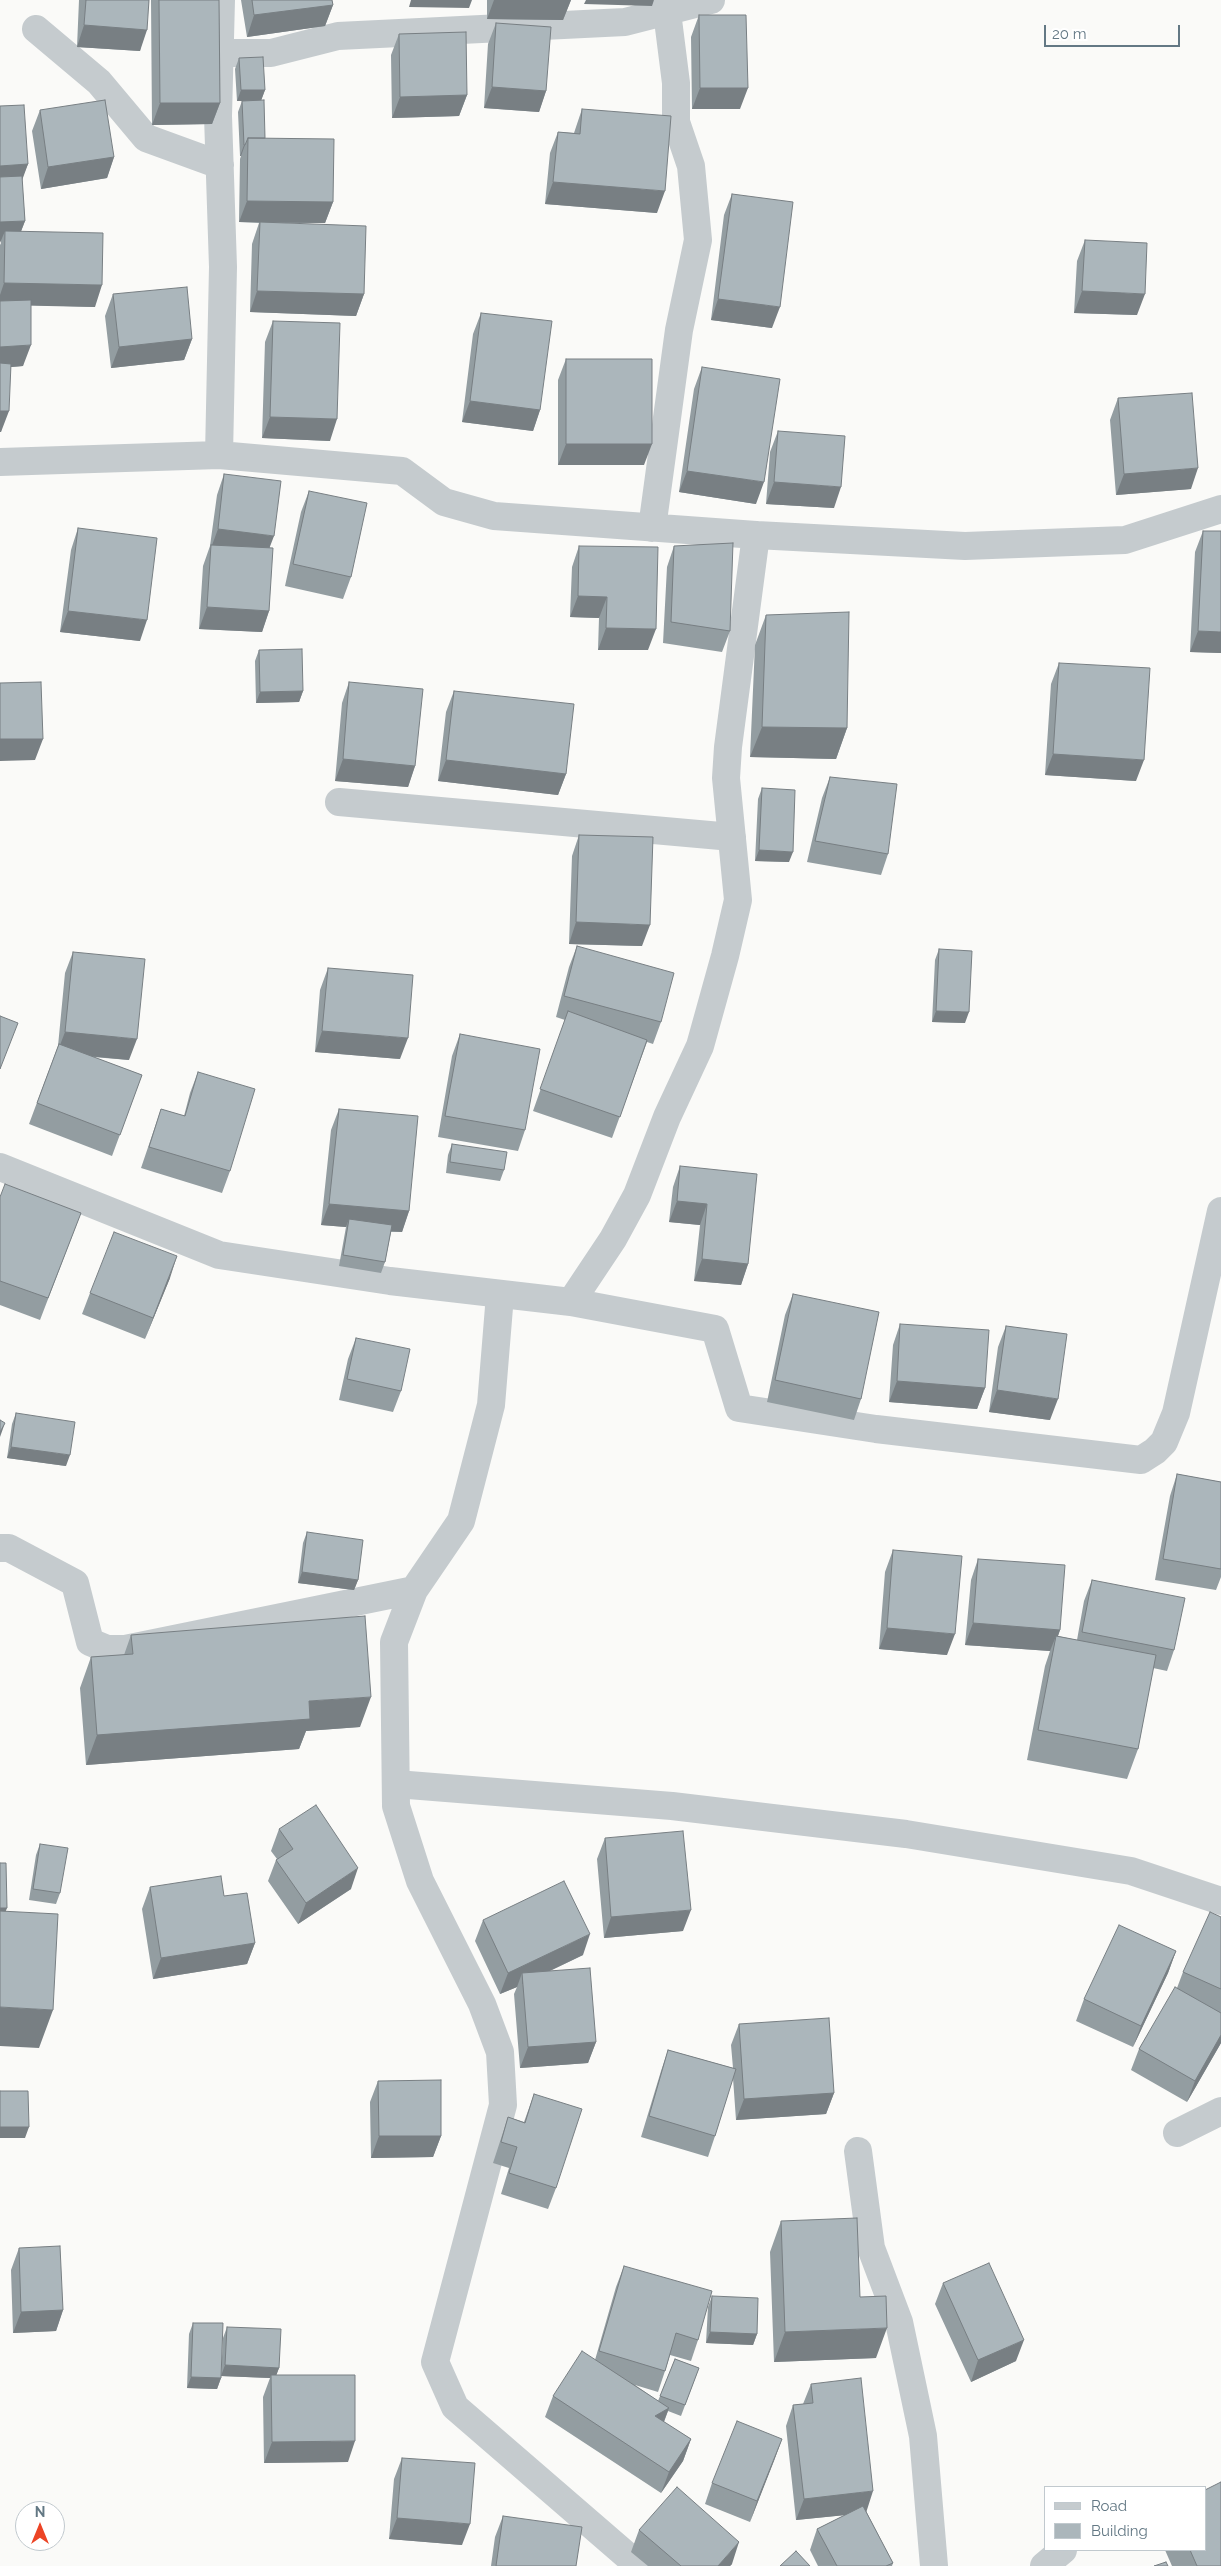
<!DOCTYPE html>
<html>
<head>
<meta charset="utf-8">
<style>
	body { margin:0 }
	#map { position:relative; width:1221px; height:2566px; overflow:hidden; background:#fafaf8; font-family:Raleway,sans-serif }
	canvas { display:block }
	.legend { position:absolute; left:1044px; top:2486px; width:162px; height:65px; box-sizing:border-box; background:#fff; border:1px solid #c1c9ce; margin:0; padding:6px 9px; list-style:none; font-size:15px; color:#637884 }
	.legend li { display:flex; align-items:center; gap:10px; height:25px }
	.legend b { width:25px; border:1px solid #c1c9ce }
	.north { position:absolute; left:15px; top:2501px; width:50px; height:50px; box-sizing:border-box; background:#fff; border:1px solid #c1c9ce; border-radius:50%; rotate:0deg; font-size:14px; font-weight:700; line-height:20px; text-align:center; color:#637884 }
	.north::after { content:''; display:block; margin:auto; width:18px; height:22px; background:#ec4425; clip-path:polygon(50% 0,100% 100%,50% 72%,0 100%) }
	.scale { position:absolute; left:1044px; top:25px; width:136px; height:22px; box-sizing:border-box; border:2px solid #637884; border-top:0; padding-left:6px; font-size:15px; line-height:18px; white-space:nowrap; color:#637884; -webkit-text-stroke:4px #fff; paint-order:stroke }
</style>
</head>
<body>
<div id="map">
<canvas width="1221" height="2566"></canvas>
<ul class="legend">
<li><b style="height:6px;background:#c5cbce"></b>Road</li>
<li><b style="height:14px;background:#abb6bb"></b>Building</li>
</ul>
<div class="north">N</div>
<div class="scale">20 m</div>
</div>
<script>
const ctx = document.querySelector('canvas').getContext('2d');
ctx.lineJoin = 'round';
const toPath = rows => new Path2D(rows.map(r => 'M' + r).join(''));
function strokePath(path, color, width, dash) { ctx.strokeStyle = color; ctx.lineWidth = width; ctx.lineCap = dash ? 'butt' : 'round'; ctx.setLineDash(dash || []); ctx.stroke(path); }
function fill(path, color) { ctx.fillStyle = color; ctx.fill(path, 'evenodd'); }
strokePath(toPath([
	[36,29,99,82,146,138,220,165],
	[220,53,271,53,338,36,625,22,711,0],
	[219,455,223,267,218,116,221,0],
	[0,462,219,455,402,471,444,502,494,516,756,535,965,546,1125,540,1221,509],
	[652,528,679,330,698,240,691,166,676,122,676,83,667,12],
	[339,802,732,837],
	[0,1167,219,1255,390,1281,571,1302,613,1239,637,1195,667,1117,700,1046,725,956,738,900,726,778,728,747,756,535],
	[500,1295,491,1405,461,1521,414,1590,394,1642,396,1806,420,1881,482,2004,500,2052,503,2105,435,2362,455,2407,639,2566],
	[571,1302,715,1329,739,1408,876,1429,1141,1460,1155,1451,1164,1442,1176,1413,1221,1211],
	[0,1548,9,1548,75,1583,90,1642,107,1649,125,1649,414,1590],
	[396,1784,672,1806,906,1834,1131,1871,1221,1901],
	[1177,2133,1221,2111],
	[858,2151,871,2248,899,2322,923,2436,934,2566],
	[1044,2566,1063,2550]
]), '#c5cbce', 28);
fill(toPath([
	[79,0,149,0,140,51,77,47],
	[151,0,219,0,220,103,212,124,152,125],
	[241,0,332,0,333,5,325,26,247,37],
	[487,0,571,0,563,20,487,19],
	[699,15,740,109,692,109,691,37],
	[496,23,546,91,539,112,484,108,488,44],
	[399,34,467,95,459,116,392,118,391,55],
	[239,58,265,90,261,100,265,138,333,202,325,223,275,223,364,294,356,316,250,312,252,244,259,223,239,222,240,159,241,156,240,156,238,112,242,101,237,101,235,69],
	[0,106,28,164,22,178,25,221,21,231,95,307,31,305,23,366,11,367,1,432,0,432,0,245,1,243],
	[582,109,657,213,545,204,550,153,558,132,574,133],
	[40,110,114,157,107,178,41,189,32,131],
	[732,194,772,328,711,320,724,215],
	[1085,240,1137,315,1074,313,1077,261],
	[113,294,192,339,184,360,111,368,105,316],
	[481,313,540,410,533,431,462,422,473,334],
	[273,321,330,441,262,438,265,342],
	[566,359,644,465,558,465,558,380],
	[702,367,756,504,679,492,694,389],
	[1118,398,1191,489,1116,495,1110,420],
	[778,431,834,508,766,504,770,452],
	[224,474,270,548,269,611,262,632,199,629,203,566,210,546,217,495],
	[309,491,351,577,343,599,285,586,301,512],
	[78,528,140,641,60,632,71,550],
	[1203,531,1221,653,1190,652,1195,552],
	[579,546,648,650,598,650,599,618,570,617,572,567],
	[674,546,730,631,722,652,663,643,667,567],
	[766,615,847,728,836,759,750,757,755,645],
	[259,650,303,691,299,702,256,703,255,661],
	[1059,663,1136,781,1045,775,1051,684],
	[349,682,415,766,408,787,335,781,342,703],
	[454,691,566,774,558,795,438,781,446,712],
	[830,777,888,854,881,875,807,862,822,798],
	[762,788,789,862,755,861,758,799],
	[579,835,642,946,569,944,572,856],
	[577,946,661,1022,653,1044,647,1042,612,1138,533,1111,565,1020,556,1017,569,967],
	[939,949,965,1023,932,1022,935,960],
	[73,952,129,1060,93,1057,142,1075,112,1156,29,1124,58,1046,65,973],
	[328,968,400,1059,315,1052,320,990],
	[460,1034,525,1130,518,1151,438,1137,452,1056],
	[198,1072,230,1171,222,1193,141,1168,161,1109,184,1116,190,1093],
	[339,1109,409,1211,402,1232,391,1232,385,1262,381,1273,339,1266,346,1227,321,1225,331,1130],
	[452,1144,504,1170,500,1181,446,1173,448,1155],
	[680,1166,748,1264,741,1285,694,1281,700,1225,669,1222,673,1187],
	[0,1197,81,1213,40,1320,0,1305],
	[170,1278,145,1339,82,1314,90,1293],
	[793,1294,861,1399,854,1420,767,1402,785,1315],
	[900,1324,985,1388,977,1409,889,1402,893,1345],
	[1006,1326,1050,1420,989,1412,998,1347],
	[356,1338,401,1391,393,1412,339,1400,348,1359],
	[16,1413,66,1466,7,1458,12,1424],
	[1177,1474,1221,1482,1221,1577,1216,1590,1155,1580,1170,1496],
	[307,1532,358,1580,354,1590,298,1583,303,1543],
	[893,1550,947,1655,879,1649,885,1572],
	[978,1559,1060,1630,1058,1636,1077,1640,1084,1601,1092,1580,1174,1650,1167,1671,1153,1668,1138,1749,1127,1779,1027,1760,1045,1666,1050,1651,965,1645,971,1580],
	[131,1635,360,1727,306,1731,299,1749,86,1765,80,1688,91,1657,124,1655],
	[279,1829,351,1889,298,1924,268,1881,276,1860,277,1859,271,1851],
	[605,1838,683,1931,604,1938,597,1859],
	[40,1844,60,1893,56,1904,29,1900,36,1855],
	[150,1887,224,1896,255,1943,247,1964,153,1979,142,1909],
	[1221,1917,1221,2043,1187,2102,1131,2070,1139,2049,1177,1988,1183,1972],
	[483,1920,583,1955,550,1971,596,2042,588,2063,520,2068,514,1994,517,1987,500,1994,475,1941],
	[1176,1951,1168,1973,1133,2047,1076,2021,1084,1999],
	[739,2024,834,2093,826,2114,736,2120,733,2078,715,2136,708,2157,641,2137,661,2071,668,2050,733,2068,731,2045],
	[378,2081,441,2136,433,2157,371,2158,370,2102],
	[534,2094,556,2188,548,2209,501,2194,509,2168,493,2163,508,2117,524,2122],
	[781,2221,876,2358,774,2362,770,2252],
	[19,2248,63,2310,56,2331,13,2333,11,2270],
	[624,2266,698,2340,691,2361,670,2355,665,2371,658,2392,635,2385,658,2401,675,2359,699,2368,681,2416,668,2411,664,2422,691,2439,683,2461,661,2493,545,2417,553,2396,595,2360,616,2287],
	[943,2283,1016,2361,971,2382,935,2304],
	[712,2296,757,2334,753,2345,706,2343,708,2307],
	[193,2323,221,2378,217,2389,187,2388,189,2334],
	[227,2327,279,2368,276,2375,348,2462,264,2463,263,2397,270,2378,221,2376,223,2338],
	[811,2384,866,2511,893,2563,892,2566,818,2566,810,2550,817,2529,845,2515,796,2520,786,2426,793,2405,803,2404],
	[782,2439,750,2522,705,2504,712,2483],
	[402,2458,462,2545,389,2539,394,2479],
	[503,2516,576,2566,491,2566,495,2537],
	[639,2530,732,2564,730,2566,648,2566,631,2552],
	[1165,2550,1205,2550,1221,2566,1172,2566]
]), '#939da1');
fill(toPath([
	[411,0,472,0,469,8,409,7],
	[494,0,571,0,563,20,487,19],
	[586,0,654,0,652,6,584,4],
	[333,5,325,26,247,37,254,15],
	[84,25,147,30,140,51,77,47],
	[492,87,546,91,539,112,484,108],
	[700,88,748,88,740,109,692,109],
	[241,90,265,90,261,101,237,101],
	[467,95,459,116,392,118,400,97],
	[160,103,220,103,212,124,152,125],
	[244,145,245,145,241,156,240,156],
	[114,157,107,178,41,189,48,167],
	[28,164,20,186,0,187,0,166],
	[553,182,665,191,657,213,545,204],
	[247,201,333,202,325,223,239,222],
	[25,221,17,242,5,231,0,243,0,222],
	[4,283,102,285,95,307,0,305,0,295],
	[257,291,364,294,356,316,250,312],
	[1082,291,1145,294,1137,315,1074,313],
	[718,299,780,307,772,328,711,320],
	[192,339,184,360,111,368,119,347],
	[31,345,23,366,0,368,0,347],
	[470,401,540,410,533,431,462,422],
	[0,411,9,411,1,432,0,432],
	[270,417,337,419,330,441,262,438],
	[566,444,652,444,644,465,558,465],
	[1198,468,1191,489,1116,495,1124,474],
	[687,471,764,482,756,504,679,492],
	[774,482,841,487,834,508,766,504],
	[218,529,274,536,266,557,211,548],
	[578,596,607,597,599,618,570,617],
	[207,607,269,611,262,632,199,629],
	[68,611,147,620,140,641,60,632],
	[606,628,656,629,648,650,598,650],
	[1198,631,1221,632,1221,653,1190,652],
	[303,691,299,702,256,703,260,692],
	[762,727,847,728,836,759,750,757],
	[0,739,43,739,35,760,0,761],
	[1053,754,1144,760,1136,781,1045,775],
	[343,759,415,766,408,787,335,781],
	[446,760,566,774,558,795,438,781],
	[759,850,793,852,789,862,755,861],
	[576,922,650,925,642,946,569,944],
	[936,1011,969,1012,965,1023,932,1022],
	[322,1031,408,1038,400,1059,315,1052],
	[65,1032,137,1039,129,1060,57,1053],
	[677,1201,707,1204,700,1225,669,1222],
	[329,1204,409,1211,402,1232,347,1227,349,1219,346,1227,321,1225],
	[177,1256,170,1278,145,1339,153,1318],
	[702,1259,748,1264,741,1285,694,1281],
	[897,1381,985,1388,977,1409,889,1402],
	[997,1390,1058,1399,1050,1420,989,1412],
	[5,1423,0,1437,0,1432],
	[11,1447,70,1455,66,1466,7,1458],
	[302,1572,358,1580,354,1590,298,1583],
	[973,1623,1060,1630,1054,1647,1056,1636,1050,1651,965,1645],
	[887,1628,955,1634,947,1655,879,1649],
	[371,1697,360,1727,306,1731,299,1749,86,1765,97,1735,309,1701],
	[358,1868,351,1889,298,1924,306,1903],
	[0,1908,7,1908,0,1926],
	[691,1910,683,1931,604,1938,611,1917],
	[590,1934,583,1955,522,1984,522,1973,517,1987,500,1994,508,1973],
	[255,1943,247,1964,153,1979,161,1958],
	[1176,1951,1168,1973,1133,2047,1141,2026],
	[0,2007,53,2010,39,2048,0,2046],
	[1221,2035,1221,2043,1187,2102,1195,2081],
	[596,2042,588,2063,520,2068,528,2047],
	[834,2093,826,2114,736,2120,744,2099],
	[0,2127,29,2127,25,2138,0,2138],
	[379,2136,441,2136,433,2157,371,2158],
	[63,2310,56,2331,13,2333,21,2312],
	[887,2328,876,2358,774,2362,785,2332],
	[710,2332,757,2334,753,2345,706,2343],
	[1024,2340,1016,2361,971,2382,978,2360],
	[225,2365,279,2368,275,2379,271,2375,270,2378,221,2376],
	[191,2377,221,2378,217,2389,187,2388],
	[669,2408,661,2429,655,2416],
	[691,2439,683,2461,661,2493,669,2472],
	[782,2439,774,2461,750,2522,757,2501],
	[355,2441,348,2462,264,2463,272,2442],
	[873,2491,866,2513,796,2520,804,2499],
	[397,2518,470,2524,462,2545,389,2539],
	[739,2542,732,2564,730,2566,718,2566]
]), '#787f83');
const building = toPath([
	[86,0,149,0,147,30,84,25,86,0],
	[159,0,219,0,220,103,160,103,159,0],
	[252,0,332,0,333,5,254,15,252,0],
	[699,15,746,15,748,88,700,88,699,15],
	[496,23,551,27,546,91,492,87,496,23],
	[466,32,467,95,400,97,399,34,466,32],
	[263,57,265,90,241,90,239,58,263,57],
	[105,100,114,157,48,167,40,110,105,100],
	[264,100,265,138,248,138,245,145,244,145,242,101,264,100],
	[24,105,28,164,0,166,0,106,24,105],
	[582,109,671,116,665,191,553,182,558,132,580,134,582,109],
	[248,138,334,139,333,202,247,201,248,138],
	[22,176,25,221,0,222,0,177,22,176],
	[732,194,793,202,780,307,718,299,732,194],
	[260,222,366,226,364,294,257,291,260,222],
	[5,231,103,233,102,285,4,283,5,231],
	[1085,240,1147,243,1145,294,1082,291,1085,240],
	[187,287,192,339,119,347,113,294,187,287],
	[31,300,31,345,0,347,0,301,31,300],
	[481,313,552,321,540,410,470,401,481,313],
	[273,321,340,323,337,419,270,417,273,321],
	[566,359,652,359,652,444,566,444,566,359],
	[0,363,11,364,9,411,0,411,0,363],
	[702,367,780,379,764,482,687,471,702,367],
	[1192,393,1198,468,1124,474,1118,398,1192,393],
	[778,431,845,436,841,487,774,482,778,431],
	[224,474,281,481,274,536,218,529,224,474],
	[309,491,367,503,351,577,293,564,309,491],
	[78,528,157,538,147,620,68,611,78,528],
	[1203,531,1221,531,1221,632,1198,631,1203,531],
	[733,543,730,631,671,622,674,546,733,543],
	[211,545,273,548,269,611,207,607,211,545],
	[579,546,658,547,656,629,606,628,607,597,578,596,579,546],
	[849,612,847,728,762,727,766,615,849,612],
	[302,649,303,691,260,692,259,650,302,649],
	[1059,663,1150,668,1144,760,1053,754,1059,663],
	[41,682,43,739,0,739,0,683,41,682],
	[349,682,423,689,415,766,343,759,349,682],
	[454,691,574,704,566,774,446,760,454,691],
	[830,777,897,784,888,854,815,841,830,777],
	[762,788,795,790,793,852,759,850,762,788],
	[579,835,653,837,650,925,576,922,579,835],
	[577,946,674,973,661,1022,564,996,577,946],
	[939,949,972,951,969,1012,936,1011,939,949],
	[73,952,145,959,137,1039,65,1032,73,952],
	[328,968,413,975,408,1038,322,1031,328,968],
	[568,1011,647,1040,620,1117,540,1089,568,1011],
	[0,1016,18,1023,0,1069,0,1016],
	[460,1034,540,1049,525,1130,445,1116,460,1034],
	[59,1044,142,1075,120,1135,37,1103,59,1044],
	[198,1072,255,1089,230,1171,149,1147,161,1109,185,1116,198,1072],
	[339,1109,418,1116,409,1211,329,1204,339,1109],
	[452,1144,507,1152,504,1170,450,1162,452,1144],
	[680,1166,757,1174,748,1264,702,1259,707,1204,677,1201,680,1166],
	[5,1184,81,1213,48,1298,0,1281,0,1197,5,1184],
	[349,1219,392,1225,385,1262,343,1255,349,1219],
	[114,1232,177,1256,153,1318,90,1293,114,1232],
	[793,1294,879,1312,861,1399,775,1380,793,1294],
	[900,1324,989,1330,985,1388,897,1381,900,1324],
	[1006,1326,1067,1334,1058,1399,997,1390,1006,1326],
	[356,1338,410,1349,401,1391,347,1379,356,1338],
	[16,1413,75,1422,70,1455,11,1447,16,1413],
	[0,1420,5,1423,0,1432,0,1420],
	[1177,1474,1221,1482,1221,1569,1163,1559,1177,1474],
	[307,1532,363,1540,358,1580,302,1572,307,1532],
	[893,1550,962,1556,955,1634,887,1628,893,1550],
	[978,1559,1065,1565,1060,1630,973,1623,978,1559],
	[1092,1580,1185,1598,1174,1650,1082,1632,1092,1580],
	[365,1616,371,1697,309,1701,310,1719,97,1735,91,1657,133,1654,131,1635,365,1616],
	[1056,1636,1156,1655,1138,1749,1038,1730,1056,1636],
	[316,1805,358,1868,306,1903,276,1860,293,1849,279,1829,316,1805],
	[683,1831,691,1910,611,1917,605,1838,683,1831],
	[40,1844,68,1848,60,1893,33,1889,40,1844],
	[0,1863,6,1863,7,1908,0,1908,0,1863],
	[221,1876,224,1896,247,1893,255,1943,161,1958,150,1887,221,1876],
	[564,1881,590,1934,508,1973,483,1920,564,1881],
	[0,1911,58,1914,53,2010,0,2007,0,1911],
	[1210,1912,1221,1917,1221,1989,1183,1972,1210,1912],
	[1119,1925,1176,1951,1141,2026,1084,1999,1119,1925],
	[590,1968,596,2042,528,2047,522,1973,590,1968],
	[1175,1987,1221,2013,1221,2035,1195,2081,1139,2049,1175,1987],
	[829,2018,834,2093,744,2099,739,2024,829,2018],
	[668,2050,736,2069,715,2136,649,2116,668,2050],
	[441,2080,441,2136,379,2136,378,2081,441,2080],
	[0,2091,28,2091,29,2127,0,2127,0,2091],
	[534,2094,582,2109,556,2188,509,2173,517,2147,501,2142,508,2117,525,2123,534,2094],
	[857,2218,860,2297,886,2296,887,2328,785,2332,781,2221,857,2218],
	[60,2246,63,2310,21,2312,19,2248,60,2246],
	[989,2263,1024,2340,978,2360,943,2283,989,2263],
	[624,2266,712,2291,698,2340,676,2333,665,2371,599,2351,624,2266],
	[712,2296,758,2298,757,2334,710,2332,712,2296],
	[193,2323,223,2323,221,2378,191,2377,193,2323],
	[227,2327,281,2329,279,2368,225,2365,227,2327],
	[582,2351,669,2408,655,2416,691,2439,669,2472,553,2396,582,2351],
	[675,2359,699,2368,685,2405,660,2396,675,2359],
	[271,2375,355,2375,355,2441,272,2442,271,2375],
	[861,2378,873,2491,804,2499,793,2405,813,2403,811,2384,861,2378],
	[737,2421,782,2439,757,2501,712,2483,737,2421],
	[402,2458,475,2463,470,2524,397,2518,402,2458],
	[1221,2482,1221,2566,1197,2566,1190,2550,1205,2550,1205,2490,1221,2482],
	[677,2487,739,2542,718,2566,681,2566,639,2530,677,2487],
	[863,2506,893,2563,886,2566,837,2566,817,2529,863,2506],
	[503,2516,582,2527,576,2566,496,2566,503,2516],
	[796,2551,810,2566,780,2566,796,2551],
	[1166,2562,1168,2566,1154,2566,1166,2562]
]);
fill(building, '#abb6bb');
strokePath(building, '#787f83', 1);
</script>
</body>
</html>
